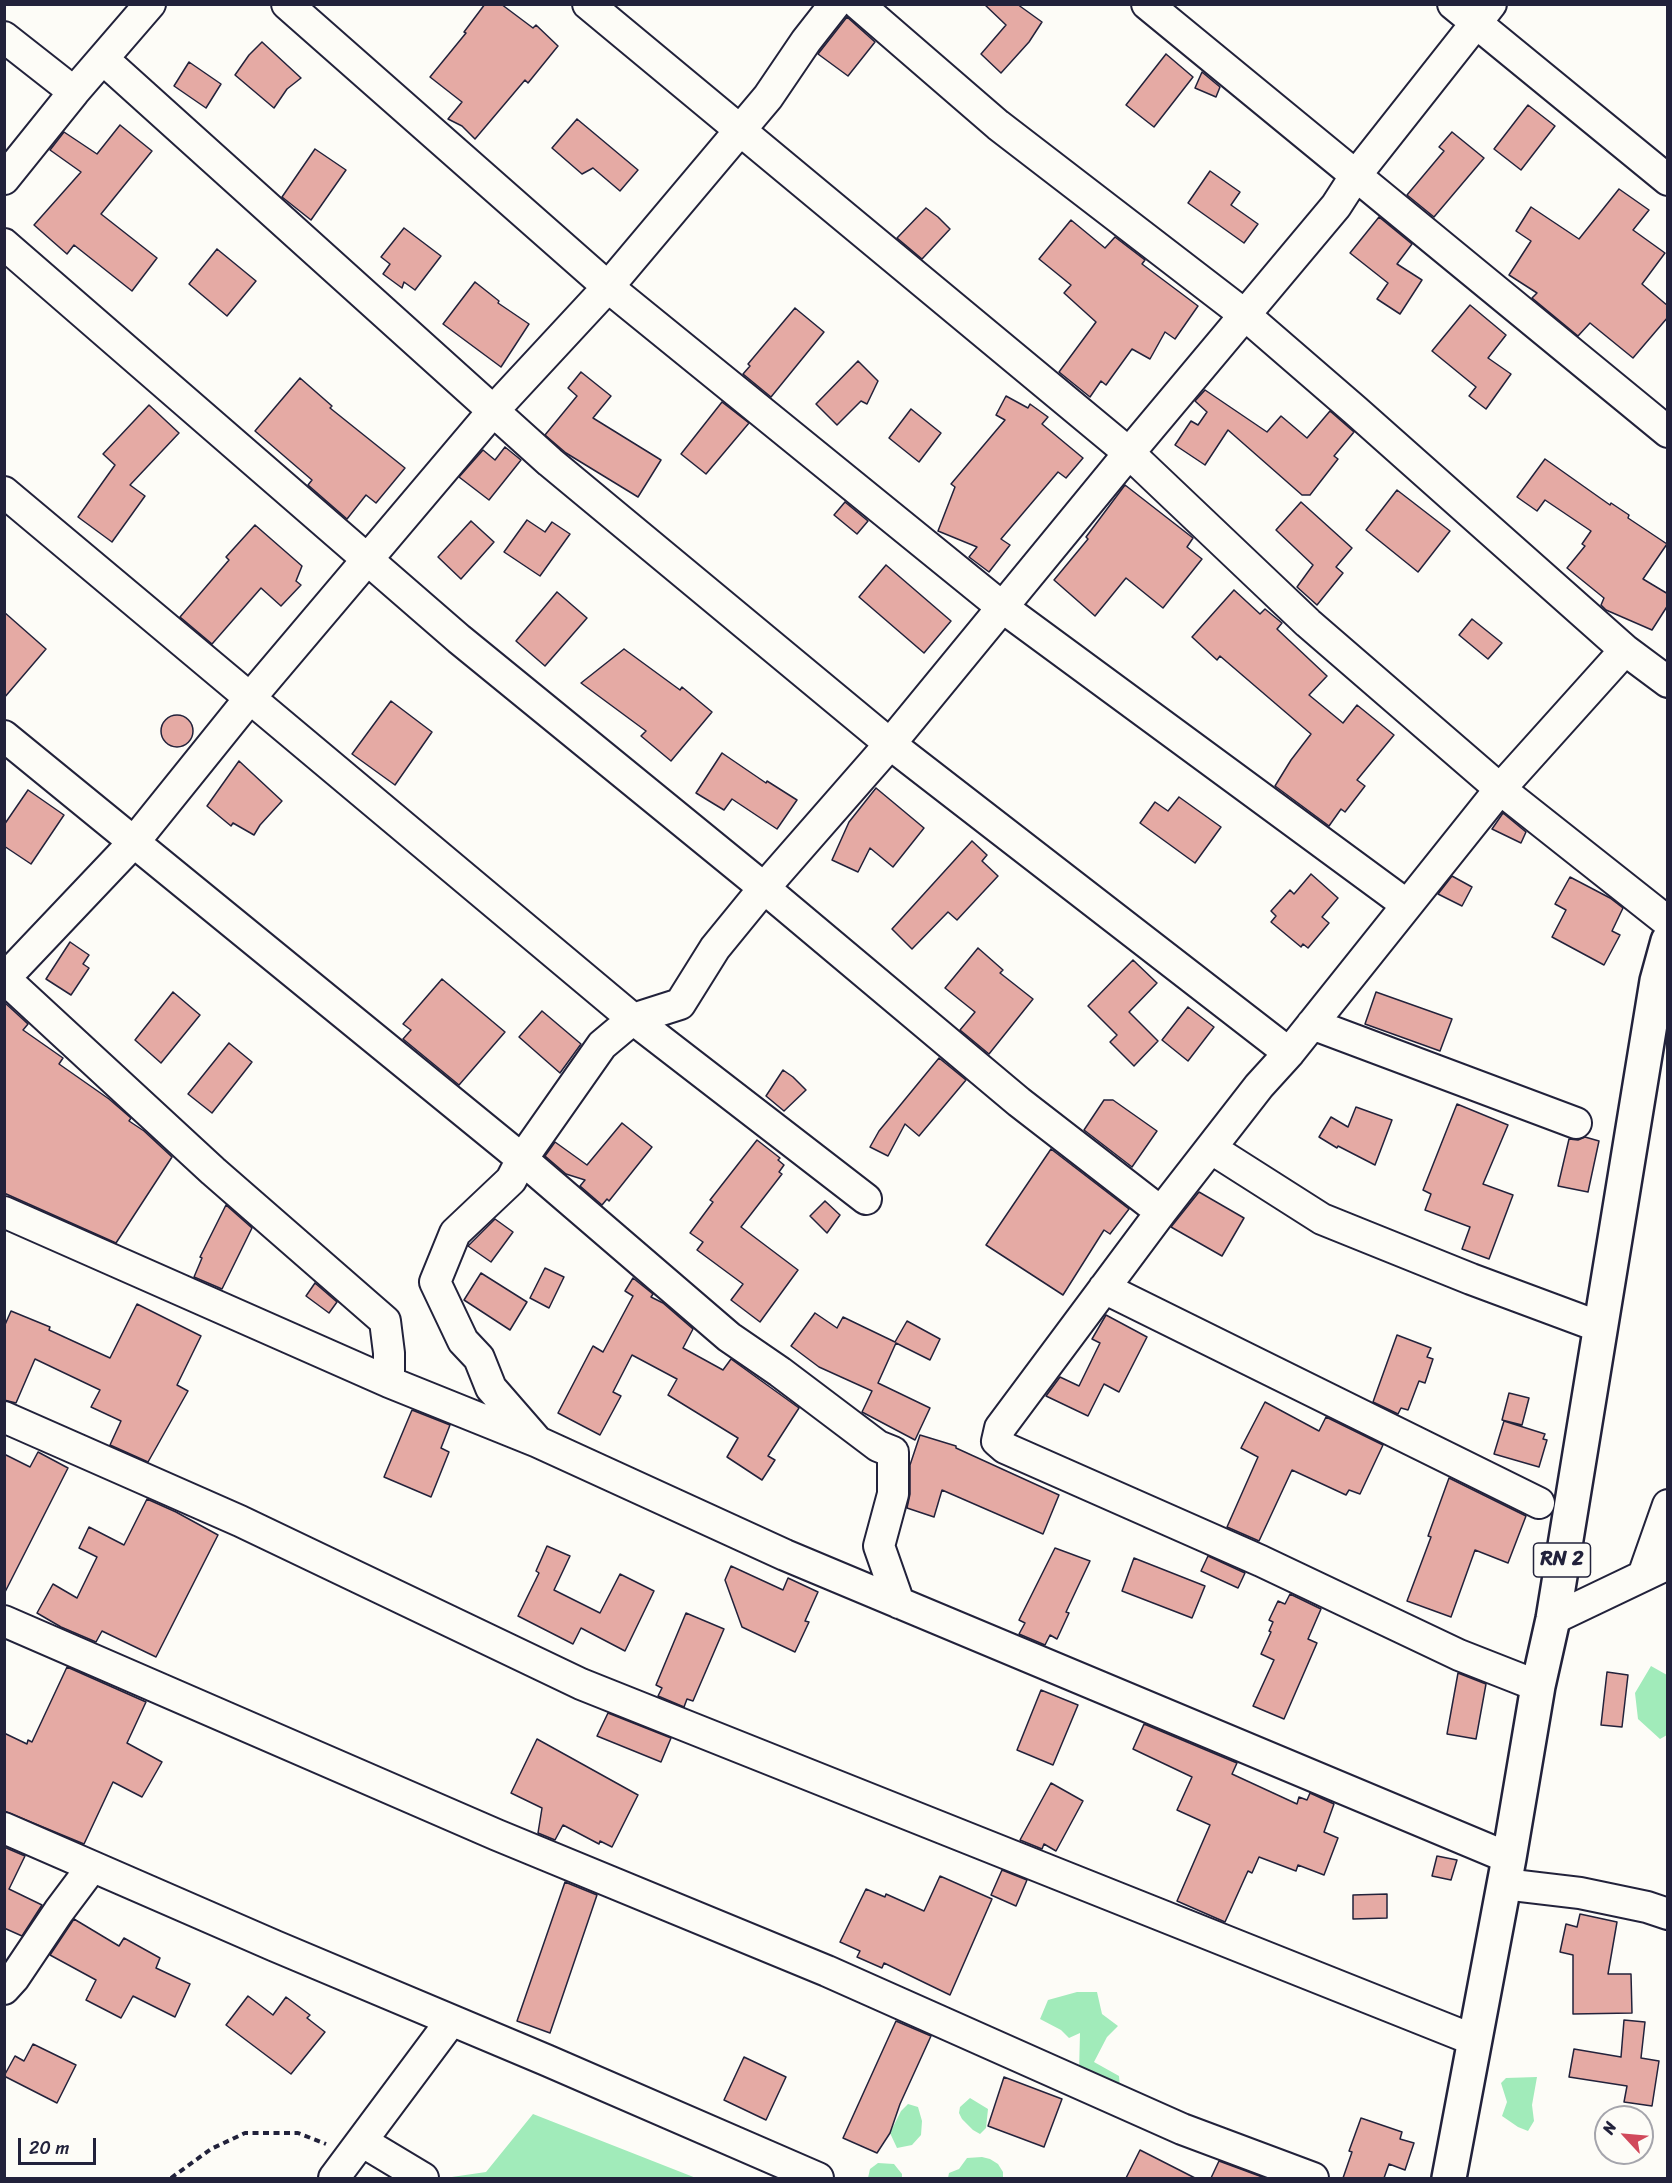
<!DOCTYPE html>
<html>
<head>
<meta charset="utf-8">
<style>
	body { margin:0 }
	#map { position:relative; width:1672px; height:2183px; overflow:hidden; background:#fdfcf7; font-family:Sriracha,sans-serif }
	canvas { display:block }
	.frame { position:absolute; inset:0; border:6px solid #22223b; pointer-events:none }
	.north { position:absolute; left:1594px; top:2105px; width:60px; height:60px; box-sizing:border-box; background:#fdfcf7; border:2px solid #a5a5ac; border-radius:50%; rotate:296deg; font-size:16px; font-weight:700; line-height:24px; text-align:center; color:#22223b }
	.north::after { content:''; display:block; margin:auto; width:21px; height:27px; background:#d1495b; clip-path:polygon(50% 0,100% 100%,50% 72%,0 100%) }
	.scale { position:absolute; left:18px; top:2138px; width:78px; height:27px; box-sizing:border-box; border:3px solid #22223b; border-top:0; padding-left:8px; font-size:18px; line-height:21px; white-space:nowrap; color:#22223b; -webkit-text-stroke:4px #fdfcf7; paint-order:stroke }
</style>
</head>
<body>
<div id="map">
<canvas width="1672" height="2183"></canvas>
<div class="frame"></div>
<div class="north">N</div>
<div class="scale">20 m</div>
</div>
<script>
const ctx = document.querySelector('canvas').getContext('2d');
ctx.lineJoin = 'round';
function fill(path, color) { ctx.fillStyle = color; ctx.fill(path, 'evenodd'); }
const toPath = rows => new Path2D(rows.map(r => 'M' + r).join(''));
function strokePath(path, color, width, dash) { ctx.strokeStyle = color; ctx.lineWidth = width; ctx.lineCap = dash ? 'butt' : 'round'; ctx.setLineDash(dash || []); ctx.stroke(path); }
function write(font, color, halo, rows, align = 'center') {
  ctx.font = font + ' Sriracha,sans-serif'; ctx.lineWidth = 4.5; ctx.setLineDash([]); ctx.textBaseline = 'middle'; ctx.strokeStyle = halo; ctx.fillStyle = color; for (const [text, x, y, turn = 0] of rows) {
    ctx.save(); ctx.translate(x, y); ctx.rotate((+turn || 0) * Math.PI / 180); ctx.textAlign = isNaN(turn) ? turn : align; if (halo) ctx.strokeText(text, 0, 0); ctx.fillText(text, 0, 0); ctx.restore();
  }
}
fill(toPath([
	[1651,1666,1667,1675,1667,1735,1660,1739,1638,1719,1635,1693],
	[1077,1992,1097,1992,1102,2014,1118,2026,1107,2037,1094,2062,1119,2076,1121,2102,1079,2073,1080,2033,1069,2038,1061,2030,1040,2019,1048,2000],
	[1537,2077,1532,2105,1534,2121,1528,2131,1518,2127,1502,2116,1507,2102,1501,2083,1506,2078],
	[970,2098,988,2109,986,2128,980,2134,973,2130,962,2119,959,2113,960,2107],
	[908,2104,918,2107,922,2121,921,2135,912,2145,897,2148,890,2133,901,2111],
	[533,2114,696,2178,445,2178,486,2172],
	[982,2157,990,2159,998,2164,1003,2172,1003,2178,948,2178,949,2173,959,2169,967,2158],
	[878,2163,894,2164,902,2174,902,2178,868,2178,870,2169]
]), '#a1ebba');
const building = toPath([
	[485,4,501,4,533,28,536,25,558,46,528,83,525,80,475,139,462,126,448,119,462,102,430,77,466,33,464,32,485,4],
	[984,4,1017,4,1042,22,1029,42,1001,73,981,54,1006,25,984,4],
	[847,17,875,42,848,76,818,54,847,17],
	[262,42,301,78,287,89,274,108,235,75,249,55,262,42],
	[1166,54,1193,77,1154,127,1126,105,1166,54],
	[189,62,221,84,206,108,174,86,189,62],
	[1202,72,1220,87,1216,97,1195,88,1202,72],
	[1528,105,1555,126,1521,170,1494,149,1528,105],
	[577,119,638,170,620,191,593,168,582,174,552,148,577,119],
	[120,125,152,151,101,214,157,258,132,291,74,245,67,254,34,225,81,172,50,150,64,132,97,154,120,125],
	[1452,132,1484,158,1434,217,1407,195,1444,151,1439,147,1452,132],
	[315,149,346,170,311,220,282,197,315,149],
	[1210,171,1240,192,1231,205,1258,224,1244,243,1188,203,1210,171],
	[1619,189,1649,210,1633,230,1665,253,1642,284,1668,306,1668,317,1633,358,1590,323,1578,336,1532,298,1537,293,1509,275,1531,241,1516,231,1531,207,1579,239,1619,189],
	[926,208,938,217,950,229,922,259,897,238,926,208],
	[1379,217,1412,244,1397,264,1422,280,1400,314,1377,299,1388,283,1350,253,1379,217],
	[1071,220,1105,248,1115,237,1145,260,1142,264,1198,306,1175,339,1165,332,1150,359,1132,349,1106,385,1101,381,1090,397,1059,372,1096,322,1064,293,1071,285,1039,259,1071,220],
	[404,228,441,256,415,290,404,282,402,288,383,274,390,264,381,257,404,228],
	[217,249,256,281,227,316,189,284,217,249],
	[475,282,499,301,498,303,529,324,501,367,443,324,475,282],
	[1470,305,1506,335,1488,358,1511,374,1486,409,1469,396,1476,387,1432,351,1470,305],
	[795,308,824,332,771,397,743,374,750,366,748,364,795,308],
	[858,361,878,381,867,404,861,401,837,425,816,404,858,361],
	[581,372,611,396,593,418,661,460,638,497,566,453,545,435,577,396,568,388,581,372],
	[300,378,332,406,330,408,405,468,376,503,366,495,347,519,308,485,312,480,255,431,300,378],
	[1205,390,1267,432,1281,416,1307,438,1330,411,1354,432,1334,456,1338,459,1310,495,1302,495,1228,430,1205,465,1175,445,1191,421,1198,425,1207,412,1195,401,1205,390],
	[1006,396,1028,408,1030,404,1048,417,1042,424,1083,458,1066,478,1058,472,1001,539,1010,545,989,572,969,557,977,547,938,531,955,487,951,484,1005,420,996,415,1006,396],
	[722,402,749,423,706,474,681,454,722,402],
	[149,405,179,433,130,485,145,496,112,542,78,517,115,465,103,454,149,405],
	[911,409,941,433,919,462,889,438,911,409],
	[505,447,521,460,489,500,459,477,483,450,495,460,505,447],
	[1545,459,1610,505,1611,503,1629,515,1628,518,1667,544,1643,579,1668,594,1668,605,1652,630,1606,610,1601,605,1604,598,1567,568,1585,546,1582,544,1591,531,1545,500,1537,511,1517,497,1545,459],
	[1125,485,1193,538,1187,547,1202,559,1163,608,1126,578,1095,616,1054,580,1088,539,1086,537,1125,485],
	[1397,490,1450,531,1418,572,1366,530,1397,490],
	[845,502,868,521,857,534,834,515,845,502],
	[1301,502,1352,548,1336,567,1343,573,1317,605,1297,587,1313,565,1276,530,1301,502],
	[527,520,545,532,552,522,570,534,540,576,504,552,527,520],
	[471,521,494,542,461,579,438,557,471,521],
	[255,525,302,566,296,581,301,585,281,606,261,588,212,644,180,617,229,560,226,557,255,525],
	[886,565,951,621,924,653,859,597,886,565],
	[1234,590,1260,614,1265,609,1282,623,1277,629,1327,676,1309,695,1343,723,1357,705,1394,735,1357,780,1365,786,1345,812,1341,809,1329,826,1275,786,1291,760,1311,734,1220,656,1217,660,1192,637,1234,590],
	[557,592,587,618,545,666,516,641,557,592],
	[4,612,46,649,4,698,4,612],
	[1472,619,1502,643,1488,659,1459,635,1472,619],
	[624,649,680,690,682,687,712,712,671,761,641,736,646,731,581,683,624,649],
	[391,701,432,732,395,785,352,754,391,701],
	'161 731a16 16 0 1 1 32 0a16 16 0 1 1-32 0Z',
	[722,753,766,783,767,781,797,800,777,829,732,799,724,810,696,793,722,753],
	[239,761,282,801,260,825,254,835,233,823,231,826,207,806,239,761],
	[876,788,924,828,893,867,870,848,858,872,832,860,849,822,876,788],
	[28,790,64,815,31,864,4,846,4,825,28,790],
	[1179,797,1221,827,1195,863,1140,823,1155,802,1168,811,1179,797],
	[1503,813,1526,832,1521,843,1492,829,1503,813],
	[972,841,987,855,982,861,998,876,957,920,948,912,912,949,892,929,972,841],
	[1311,874,1338,898,1322,917,1329,923,1308,948,1303,944,1301,947,1271,922,1276,916,1271,911,1290,890,1294,894,1311,874],
	[1452,876,1472,887,1462,906,1438,894,1452,876],
	[1570,877,1610,898,1623,908,1612,931,1620,935,1604,965,1552,937,1566,910,1555,904,1570,877],
	[70,942,89,955,83,964,89,968,71,995,46,979,70,942],
	[978,948,1003,970,1000,973,1033,999,989,1054,960,1030,975,1012,945,988,978,948],
	[1133,960,1157,983,1129,1012,1158,1041,1134,1066,1110,1042,1117,1035,1088,1006,1133,960],
	[442,979,505,1032,459,1085,403,1039,411,1030,403,1024,442,979],
	[173,992,200,1015,161,1063,135,1040,173,992],
	[1376,992,1452,1019,1440,1051,1365,1024,1376,992],
	[4,1002,28,1024,23,1030,63,1058,59,1064,109,1099,131,1118,129,1121,144,1131,172,1157,116,1243,4,1193,4,1002],
	[1188,1007,1214,1027,1188,1061,1162,1040,1188,1007],
	[542,1011,581,1044,560,1073,519,1037,542,1011],
	[229,1043,252,1062,212,1113,188,1094,229,1043],
	[939,1058,966,1080,919,1136,905,1124,888,1156,870,1147,879,1131,939,1058],
	[783,1070,793,1077,806,1090,784,1111,766,1096,783,1070],
	[1104,1100,1113,1100,1157,1131,1132,1167,1084,1130,1104,1100],
	[1457,1104,1508,1125,1483,1184,1513,1195,1489,1259,1462,1249,1470,1227,1425,1210,1431,1194,1423,1190,1457,1104],
	[1356,1107,1392,1120,1375,1165,1338,1146,1337,1148,1319,1137,1331,1117,1348,1127,1356,1107],
	[622,1123,652,1147,609,1201,607,1199,602,1205,580,1186,585,1180,566,1174,545,1156,555,1142,587,1165,622,1123],
	[1585,1137,1599,1141,1588,1192,1558,1186,1569,1139,1578,1140,1585,1137],
	[757,1140,780,1158,778,1160,784,1165,779,1172,782,1174,741,1227,798,1270,760,1322,731,1300,743,1284,697,1250,703,1242,690,1233,713,1202,710,1200,757,1140],
	[1051,1149,1129,1209,1110,1234,1104,1230,1063,1295,986,1245,1051,1149],
	[1199,1192,1244,1218,1222,1256,1171,1227,1199,1192],
	[825,1201,840,1215,827,1233,810,1216,825,1201],
	[226,1205,252,1228,222,1289,194,1277,202,1258,200,1257,226,1205],
	[495,1219,513,1232,491,1262,468,1246,495,1219],
	[545,1268,564,1277,549,1308,530,1298,545,1268],
	[481,1273,527,1302,510,1330,464,1300,481,1273],
	[633,1278,653,1294,651,1297,663,1303,693,1329,683,1348,723,1370,731,1359,799,1408,768,1456,775,1460,762,1480,727,1457,738,1438,668,1395,677,1379,632,1355,613,1392,621,1396,600,1435,558,1413,593,1346,603,1352,633,1296,625,1291,633,1278],
	[315,1283,337,1302,329,1313,306,1296,315,1283],
	[137,1304,201,1336,177,1385,188,1391,148,1462,110,1445,121,1421,91,1407,100,1390,35,1359,16,1403,4,1400,4,1327,11,1311,50,1327,49,1330,110,1358,137,1304],
	[815,1313,837,1328,843,1317,895,1342,907,1321,940,1339,930,1360,896,1343,878,1383,930,1408,915,1440,862,1412,872,1391,819,1367,791,1346,815,1313],
	[1106,1315,1147,1337,1119,1392,1104,1384,1088,1416,1046,1396,1060,1377,1079,1386,1100,1343,1092,1339,1106,1315],
	[1397,1335,1431,1348,1427,1357,1433,1359,1425,1383,1419,1381,1408,1410,1401,1408,1398,1414,1373,1402,1397,1335],
	[1509,1393,1529,1398,1522,1425,1502,1420,1509,1393],
	[1265,1402,1319,1431,1326,1417,1383,1445,1360,1494,1349,1490,1346,1495,1292,1470,1259,1541,1227,1527,1258,1457,1241,1448,1265,1402],
	[412,1410,450,1425,441,1448,449,1452,431,1497,384,1477,412,1410],
	[1504,1421,1545,1434,1543,1439,1547,1440,1539,1467,1494,1454,1504,1421],
	[920,1435,956,1446,956,1448,1059,1495,1043,1534,942,1490,934,1517,907,1508,910,1494,910,1465,920,1435],
	[38,1452,68,1468,4,1594,4,1454,30,1467,38,1452],
	[1449,1478,1526,1516,1508,1563,1475,1550,1451,1617,1407,1601,1431,1537,1428,1536,1449,1478],
	[147,1499,176,1512,218,1535,156,1657,102,1631,96,1642,61,1627,37,1613,53,1584,77,1598,97,1557,79,1548,89,1527,124,1545,147,1499],
	[547,1546,570,1556,554,1590,600,1613,620,1574,654,1591,625,1651,581,1628,573,1644,518,1616,539,1573,536,1571,547,1546],
	[1055,1548,1090,1561,1066,1612,1069,1613,1057,1639,1050,1635,1045,1645,1019,1634,1025,1623,1019,1620,1055,1548],
	[1208,1556,1245,1573,1238,1588,1201,1571,1208,1556],
	[1134,1558,1205,1586,1192,1618,1122,1591,1134,1558],
	[731,1566,783,1590,788,1578,818,1592,805,1621,809,1622,795,1652,742,1627,725,1580,731,1566],
	[1290,1594,1321,1609,1308,1639,1317,1643,1284,1719,1253,1706,1274,1660,1261,1654,1271,1632,1269,1631,1273,1622,1269,1620,1278,1601,1285,1604,1290,1594],
	[686,1613,724,1629,693,1701,687,1699,684,1707,658,1696,662,1688,656,1685,686,1613],
	[67,1667,146,1702,127,1743,162,1762,142,1797,113,1782,84,1844,4,1811,4,1733,27,1744,28,1740,32,1742,67,1667],
	[1607,1672,1628,1675,1622,1727,1601,1725,1607,1672],
	[1458,1673,1486,1684,1476,1739,1447,1734,1458,1673],
	[1041,1690,1078,1705,1053,1765,1017,1750,1041,1690],
	[608,1713,671,1738,661,1762,597,1736,608,1713],
	[1144,1724,1237,1763,1232,1774,1297,1804,1299,1797,1307,1800,1310,1793,1334,1804,1324,1832,1338,1838,1324,1875,1298,1865,1296,1871,1259,1857,1252,1873,1248,1871,1225,1922,1177,1901,1210,1825,1177,1810,1192,1777,1133,1749,1144,1724],
	[537,1739,638,1795,612,1847,600,1841,599,1844,563,1825,555,1840,538,1833,542,1808,511,1793,537,1739],
	[1051,1783,1083,1801,1056,1851,1044,1844,1042,1849,1020,1840,1051,1783],
	[4,1847,25,1856,9,1889,42,1905,22,1936,4,1928,4,1847],
	[1437,1856,1457,1860,1451,1880,1432,1876,1437,1856],
	[1002,1870,1027,1880,1016,1906,991,1895,1002,1870],
	[940,1876,992,1899,950,1995,884,1963,882,1968,857,1957,860,1951,840,1942,866,1889,885,1897,886,1894,924,1911,940,1876],
	[565,1882,597,1895,550,2033,517,2021,565,1882],
	[1387,1894,1387,1918,1353,1919,1353,1895,1387,1894],
	[1580,1914,1617,1922,1608,1974,1631,1974,1632,2013,1573,2014,1573,1955,1560,1952,1566,1924,1577,1927,1580,1914],
	[74,1919,119,1946,124,1938,160,1958,156,1968,190,1984,175,2017,133,1996,121,2018,86,2000,96,1980,50,1955,74,1919],
	[248,1996,273,2015,286,1997,310,2015,307,2018,325,2032,291,2074,226,2025,248,1996],
	[1624,2020,1645,2022,1641,2058,1659,2061,1652,2106,1624,2102,1627,2086,1569,2077,1574,2049,1621,2057,1624,2020],
	[896,2021,931,2036,900,2104,890,2133,877,2153,843,2138,896,2021],
	[33,2044,76,2065,57,2103,4,2076,15,2056,24,2061,33,2044],
	[744,2057,786,2077,766,2120,724,2100,744,2057],
	[1004,2077,1062,2099,1044,2147,988,2126,1004,2077],
	[1361,2118,1402,2132,1400,2139,1414,2143,1405,2170,1389,2164,1384,2178,1343,2178,1352,2152,1349,2151,1361,2118],
	[1140,2150,1195,2178,1126,2178,1140,2150],
	[1219,2161,1265,2178,1211,2178,1219,2161]
]);
fill(building, '#e5aaa4');
strokePath(building, '#22223b', 1.5);
const minor = toPath([
	[287,4,608,287,1002,607,1407,905],
	[588,4,1129,453,1308,623,1500,789,1668,922],
	[858,4,998,125,1245,315,1356,411,1625,650,1668,682],
	[1147,4,1668,432],
	[1453,4,1668,180],
	[4,37,74,92],
	[103,59,550,462,890,744,1289,1053],
	[4,179,74,92,150,4],
	[4,244,459,639,764,888,1019,1102,1161,1212],
	[4,492,633,1019,866,1199],
	[4,736,522,1159,729,1337,780,1372,878,1446,893,1452,893,1494,879,1546,899,1603],
	[4,978,213,1171,385,1321,389,1353,389,1382],
	[5,978,134,842,250,698,493,411,608,287,768,97,806,41,835,4],
	[1312,1024,1576,1123],
	[1212,1149,1322,1219,1471,1279,1600,1327],
	[4,1212,389,1382,538,1442,785,1555,1509,1858],
	[1104,1288,1539,1503],
	[4,1417,240,1521,581,1684,1474,2040],
	[538,1442,491,1388,479,1358,463,1341,435,1282,455,1233,511,1180,522,1159,602,1045,633,1019,680,1004,715,948,764,888,890,744,1129,453,1336,206,1356,175,1491,4],
	[1643,1576,1668,1505],
	[1553,1619,1668,1564],
	[4,1621,497,1835,827,1971,1182,2129,1313,2178],
	[1538,1686,1459,1655,1261,1561,1005,1448,997,1441,1000,1428,1161,1212,1259,1086,1289,1053,1500,789,1625,650],
	[4,1828,275,1946,546,2060,818,2178],
	[1504,1884,1580,1893,1647,1907,1668,1914],
	[4,1989,14,1978,59,1911,92,1867],
	[363,2142,423,2178],
	[334,2178,451,2021]
]);
const trunk = toPath([
	[1449,2178,1509,1858,1538,1686,1553,1619,1657,981,1668,941]
]);
strokePath(minor, '#22223b', 34);
strokePath(trunk, '#22223b', 38);
strokePath(toPath([
	[171,2178,211,2149,245,2133,298,2133,326,2144]
]), '#22223b', 4, [6, 4.5]);
strokePath(minor, '#fdfcf7', 30);
strokePath(trunk, '#fdfcf7', 33);
for (const [x, y, w] of [
	[1562,1560,57]
]) { const box = new Path2D(); box.roundRect(x - w / 2, y - 17, w, 34, 4.5); ctx.fillStyle = '#fdfcf7'; ctx.fill(box); strokePath(box, '#22223b', 1.5); }
write('bold 20px', '#22223b', null, [
	["RN 2",1562,1560]
]);
</script>
</body>
</html>
